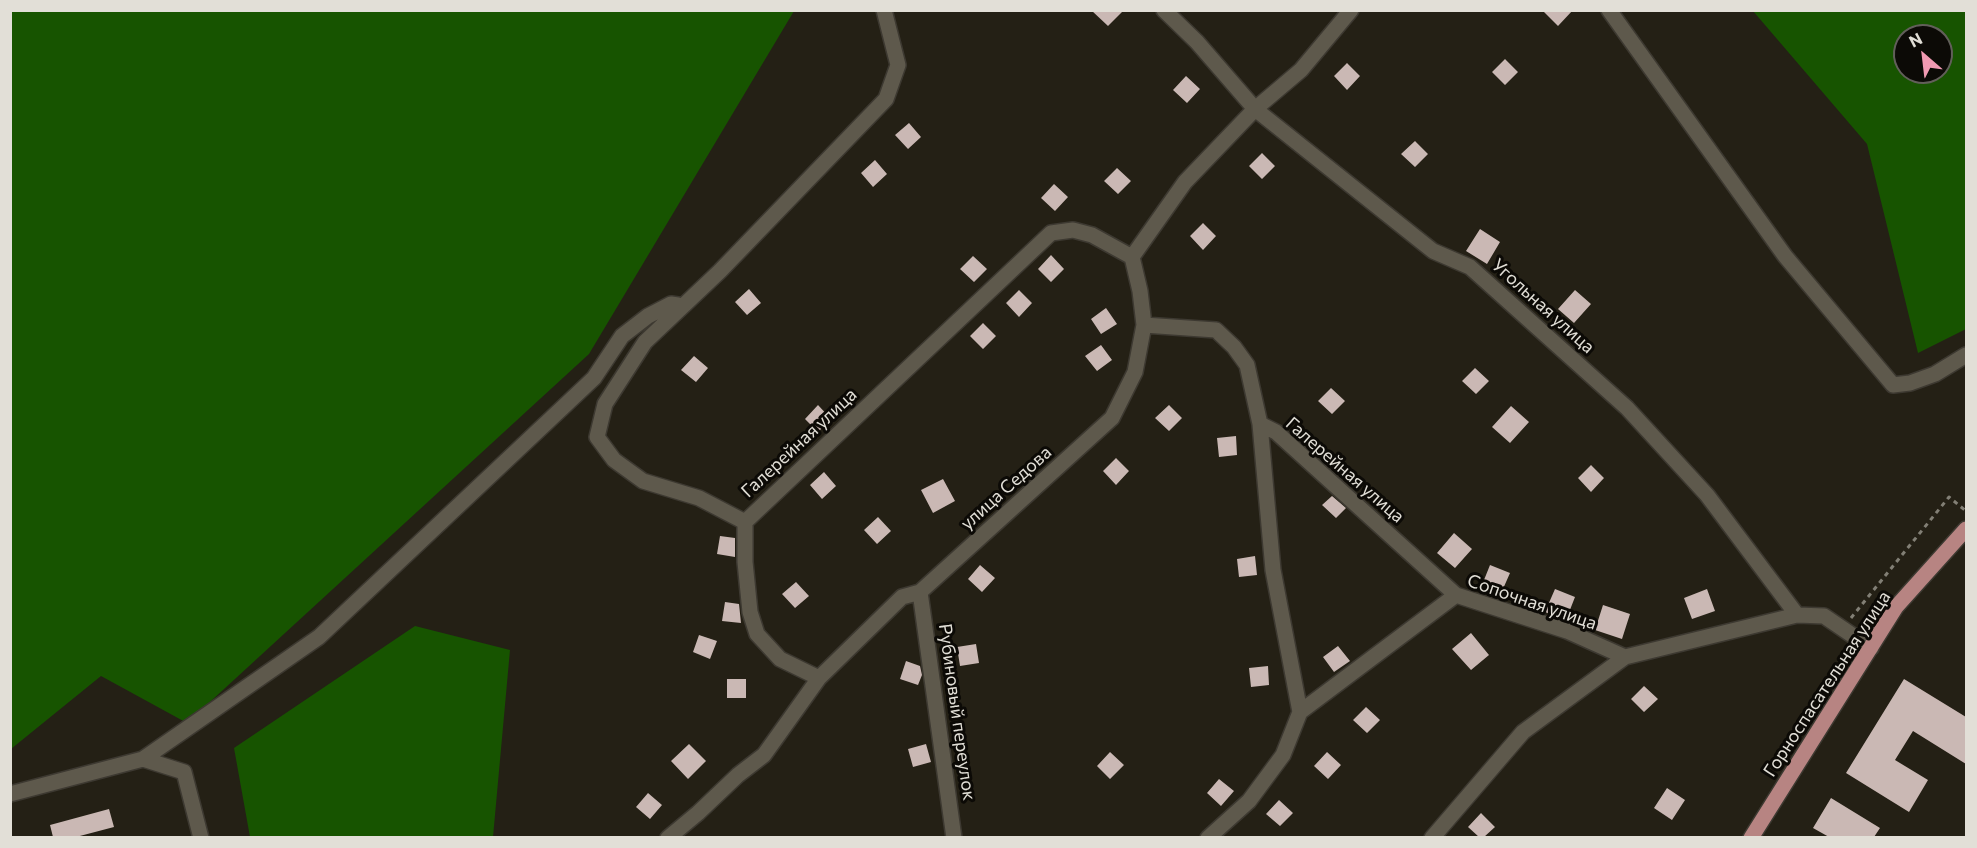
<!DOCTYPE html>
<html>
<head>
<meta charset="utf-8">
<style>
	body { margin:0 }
	#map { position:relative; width:1977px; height:848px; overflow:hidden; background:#242015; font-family:Commissioner,sans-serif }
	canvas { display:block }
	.frame { position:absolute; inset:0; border:12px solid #e2dfd7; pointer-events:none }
	.north { position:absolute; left:1893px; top:24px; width:60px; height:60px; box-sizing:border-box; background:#0c0a06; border:2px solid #625f5a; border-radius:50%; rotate:332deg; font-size:16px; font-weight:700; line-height:24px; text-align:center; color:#e2dfd7 }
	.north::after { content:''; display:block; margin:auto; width:21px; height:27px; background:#f19ab2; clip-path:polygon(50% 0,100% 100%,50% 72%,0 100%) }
</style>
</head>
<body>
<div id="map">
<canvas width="1977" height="848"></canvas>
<div class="frame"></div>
<div class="north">N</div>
</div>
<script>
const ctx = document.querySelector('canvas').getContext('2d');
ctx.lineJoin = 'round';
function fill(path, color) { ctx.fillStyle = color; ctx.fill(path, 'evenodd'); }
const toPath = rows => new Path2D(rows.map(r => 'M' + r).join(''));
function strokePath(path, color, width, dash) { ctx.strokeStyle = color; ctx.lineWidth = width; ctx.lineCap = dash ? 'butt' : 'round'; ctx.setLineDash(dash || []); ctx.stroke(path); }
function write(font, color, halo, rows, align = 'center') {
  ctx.font = font + ' Commissioner,sans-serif'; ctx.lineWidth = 6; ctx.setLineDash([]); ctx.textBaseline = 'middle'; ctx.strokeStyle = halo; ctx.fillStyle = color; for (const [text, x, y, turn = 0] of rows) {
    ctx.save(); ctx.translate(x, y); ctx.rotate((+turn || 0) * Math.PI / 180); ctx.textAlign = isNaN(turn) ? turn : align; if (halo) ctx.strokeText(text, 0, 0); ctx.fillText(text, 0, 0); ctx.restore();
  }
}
fill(toPath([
	[11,11,794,11,589,354,187,723,101,676,11,749],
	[1753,11,1966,11,1966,329,1918,353,1867,144],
	[1905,36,1941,36,1941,72,1905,72],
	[415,626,510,650,493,837,250,837,234,748]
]), '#175400');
fill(toPath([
	[1091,10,1124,10,1108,26],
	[1542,10,1573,10,1558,26],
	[1505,59,1518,72,1505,85,1492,72],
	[1347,63,1360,76,1347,90,1334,76],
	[1186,76,1200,89,1187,103,1173,90],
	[909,123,921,137,908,149,895,135],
	[1415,141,1428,154,1415,167,1401,154],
	[1262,153,1275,166,1262,179,1249,166],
	[875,160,887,174,873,187,861,173],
	[1117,168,1131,181,1118,194,1104,181],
	[1054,184,1068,197,1055,211,1041,198],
	[1203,223,1216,236,1203,250,1190,236],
	[1480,229,1500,242,1487,264,1466,251],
	[1051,255,1064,269,1051,282,1038,269],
	[973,256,987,269,974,282,960,269],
	[749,289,761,303,747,315,735,302],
	[1019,290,1032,303,1019,317,1006,303],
	[1575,290,1591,304,1574,323,1558,309],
	[1106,308,1117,324,1101,334,1091,319],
	[983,323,996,336,983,349,970,336],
	[1101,345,1112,360,1097,371,1085,356],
	[694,356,708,368,696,382,681,370],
	[1475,368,1489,381,1476,394,1462,381],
	[1331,388,1345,401,1332,414,1318,401],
	[818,405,831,419,818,432,805,419],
	[1169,405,1182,418,1169,431,1155,418],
	[1511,406,1529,422,1510,443,1492,427],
	[1236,436,1237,455,1219,457,1217,438],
	[1116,458,1129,471,1116,485,1103,471],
	[1591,465,1604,478,1591,492,1578,478],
	[824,472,836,486,822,499,810,485],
	[943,479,955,501,933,513,921,490],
	[1332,496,1346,508,1336,518,1322,505],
	[878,517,891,531,877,544,864,530],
	[1454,533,1472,549,1455,568,1437,553],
	[720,536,735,538,735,557,717,554],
	[1255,556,1257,575,1239,577,1237,559],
	[980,565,995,578,982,592,968,579],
	[1490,565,1510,573,1499,598,1480,590],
	[796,582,809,596,795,608,782,594],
	[1555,589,1575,597,1566,620,1545,612],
	[1707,589,1715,611,1692,619,1684,598],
	[725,602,739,604,741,623,722,621],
	[1603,605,1630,614,1622,639,1595,630],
	[1471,633,1489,655,1471,670,1452,649],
	[699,635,717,641,710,659,693,652],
	[976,644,979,663,960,666,957,647],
	[1338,646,1350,661,1334,672,1323,657],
	[906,661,920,666,922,675,918,685,900,679],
	[1268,666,1269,685,1251,687,1249,668],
	[727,679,746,679,746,698,727,698],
	[1904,679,1966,717,1966,764,1913,731,1895,760,1928,780,1909,812,1846,773],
	[1644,686,1658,699,1644,712,1631,699],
	[1366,707,1380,720,1367,733,1353,720],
	[689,744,706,761,688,779,671,761],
	[926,744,931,762,913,767,908,749],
	[1110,752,1124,765,1110,779,1097,766],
	[1327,752,1341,765,1328,779,1314,766],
	[1219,779,1234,791,1221,806,1207,793],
	[1667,788,1685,800,1672,820,1654,808],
	[648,793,662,805,650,819,636,807],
	[1831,798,1880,828,1874,837,1829,837,1813,828],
	[1279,800,1293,813,1280,826,1266,814],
	[109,809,114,827,76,837,53,837,50,825],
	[1481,813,1495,827,1484,837,1479,837,1468,827]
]), '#cab8b4');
const minor = toPath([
	[884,10,898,65,886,99,720,271,645,342,605,404,597,437,614,460,643,481,699,498,745,522,1051,233,1073,230,1092,235,1132,257],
	[1164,10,1197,42,1255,109,1433,251,1470,267,1627,408,1707,495,1797,615,1824,616,1871,648],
	[1609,10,1785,256,1893,385,1910,383,1935,374,1966,355],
	[1144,325,1216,330,1234,347,1247,365,1260,424,1276,432,1456,595],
	[1260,424,1273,570,1300,712],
	[745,522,745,562,750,612,757,634,780,659,819,678],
	[920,592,954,838],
	[143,759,319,637,594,378,622,336,648,316,671,304,678,305,681,308],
	[10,794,143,759,184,772,201,838],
	[668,838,698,813,738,775,764,755,819,678,902,597,920,592,1112,418,1135,372,1144,325,1140,291,1132,257,1185,182,1255,109,1301,70,1351,10],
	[1208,838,1249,801,1283,755,1300,712,1456,595,1567,631,1625,657,1797,615],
	[1432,838,1523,732,1625,657]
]);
const major = toPath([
	[1751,838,1896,607,1966,529]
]);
strokePath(minor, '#3d3931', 18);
strokePath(major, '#3d3931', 18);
strokePath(toPath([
	[1851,618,1949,497,1966,511]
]), '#827f75', 3, [4.5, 4.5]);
strokePath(minor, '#5e594c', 15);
strokePath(major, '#b78482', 15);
write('18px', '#e2dfd7', '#0c0a06', [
	["Угольная улица",1543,306,42],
	["Галерейная улица",799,443,-43],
	["Галерейная улица",1345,470,41],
	["улица Седова",1006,488,-42],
	["Сопочная улица",1532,602,19],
	["Горноспасательная улица",1827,684,-57],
	["Рубиновый переулок",957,712,82]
]);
</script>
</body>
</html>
